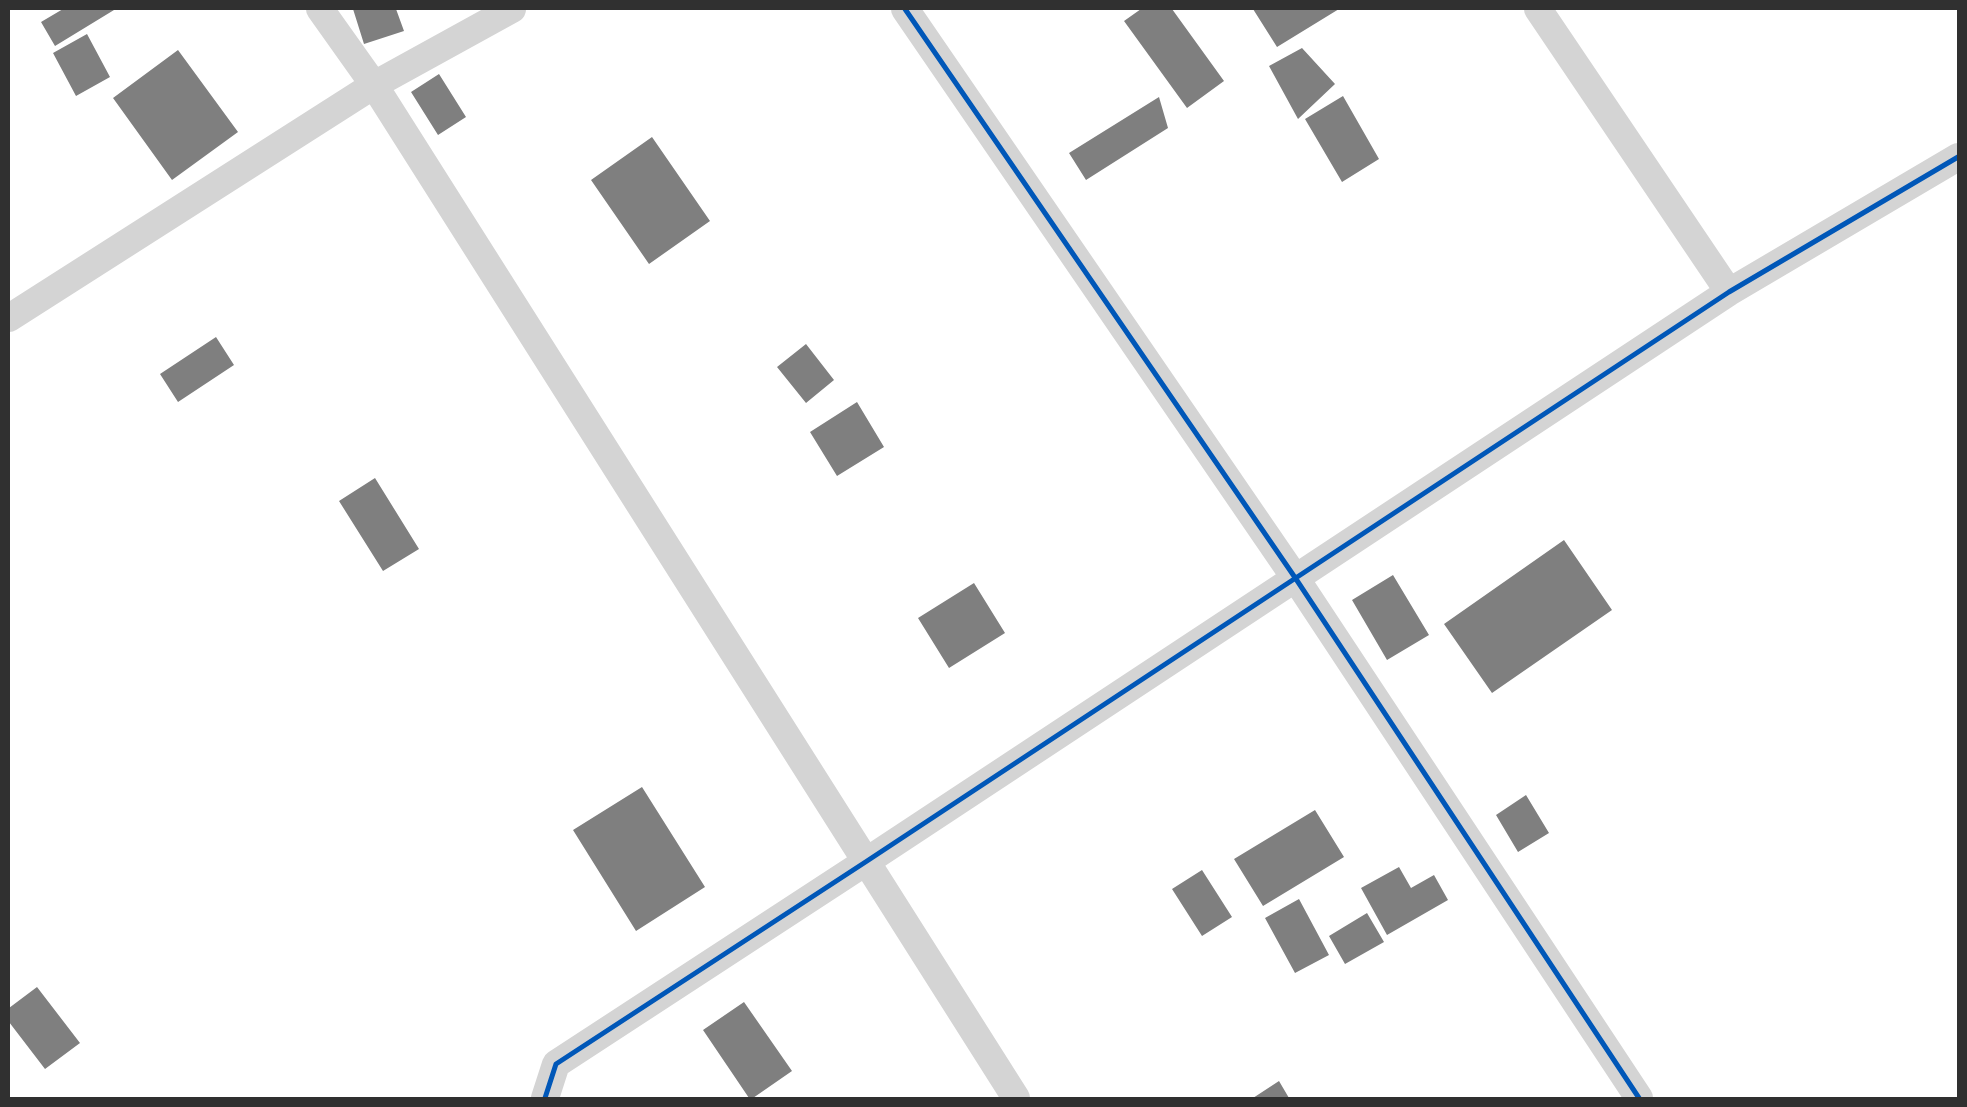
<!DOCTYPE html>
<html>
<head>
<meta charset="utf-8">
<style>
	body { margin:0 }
	#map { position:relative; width:1967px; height:1107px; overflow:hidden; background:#fff; font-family:Inter,sans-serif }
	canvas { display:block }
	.frame { position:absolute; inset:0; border:10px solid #303030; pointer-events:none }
</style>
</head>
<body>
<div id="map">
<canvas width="1967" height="1107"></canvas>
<div class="frame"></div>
</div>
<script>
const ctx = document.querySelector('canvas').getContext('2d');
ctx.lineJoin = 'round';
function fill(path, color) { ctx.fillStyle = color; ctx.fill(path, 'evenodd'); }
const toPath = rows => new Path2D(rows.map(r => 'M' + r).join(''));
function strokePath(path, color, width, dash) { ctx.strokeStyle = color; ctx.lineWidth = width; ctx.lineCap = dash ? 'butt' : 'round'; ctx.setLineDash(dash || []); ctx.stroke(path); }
fill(toPath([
	[63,9,113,9,114,10,55,46,41,22],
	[353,9,396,9,404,31,364,44],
	[1141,9,1172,9,1224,81,1187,108,1124,21],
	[1253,9,1339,9,1277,47],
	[87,34,110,77,76,96,53,53],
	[1302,48,1335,84,1298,119,1269,66],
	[178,50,238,132,172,180,113,98],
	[439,74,466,117,438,135,411,92],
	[1343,96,1379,159,1342,182,1305,119],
	[1159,97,1168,128,1086,180,1069,153],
	[652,137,710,221,649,264,591,180],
	[216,337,234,365,178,402,160,374],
	[806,344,834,380,806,403,777,367],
	[857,402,884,447,837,476,810,432],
	[375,478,419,549,383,571,339,501],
	[1564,540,1612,610,1492,693,1444,624],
	[1393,575,1429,635,1387,660,1352,600],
	[974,583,1005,633,949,668,918,618],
	[642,787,705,887,636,931,573,830],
	[1526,795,1549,833,1518,852,1496,815],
	[1315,810,1344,857,1263,906,1234,859],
	[1399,867,1411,888,1434,875,1448,900,1387,935,1361,888],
	[1202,870,1232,917,1202,936,1172,889],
	[1299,899,1329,955,1295,973,1265,918],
	[1367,913,1384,942,1345,964,1329,936],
	[37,987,80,1043,45,1069,9,1022,9,1008],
	[744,1002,792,1071,753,1098,749,1098,703,1030],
	[1279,1081,1289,1098,1253,1098]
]), '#7f7f7f');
strokePath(toPath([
	[320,9,374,85,1016,1098],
	[905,9,1296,579,1639,1098],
	[1538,9,1729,292],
	[9,318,374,85,512,9],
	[545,1098,556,1064,867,861,1729,292,1958,157]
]), '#d4d4d4', 28);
strokePath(toPath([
	[905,9,1296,579,1639,1098],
	[545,1098,556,1064,867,861,1729,292,1958,157]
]), '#0057b8', 5);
</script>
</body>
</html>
